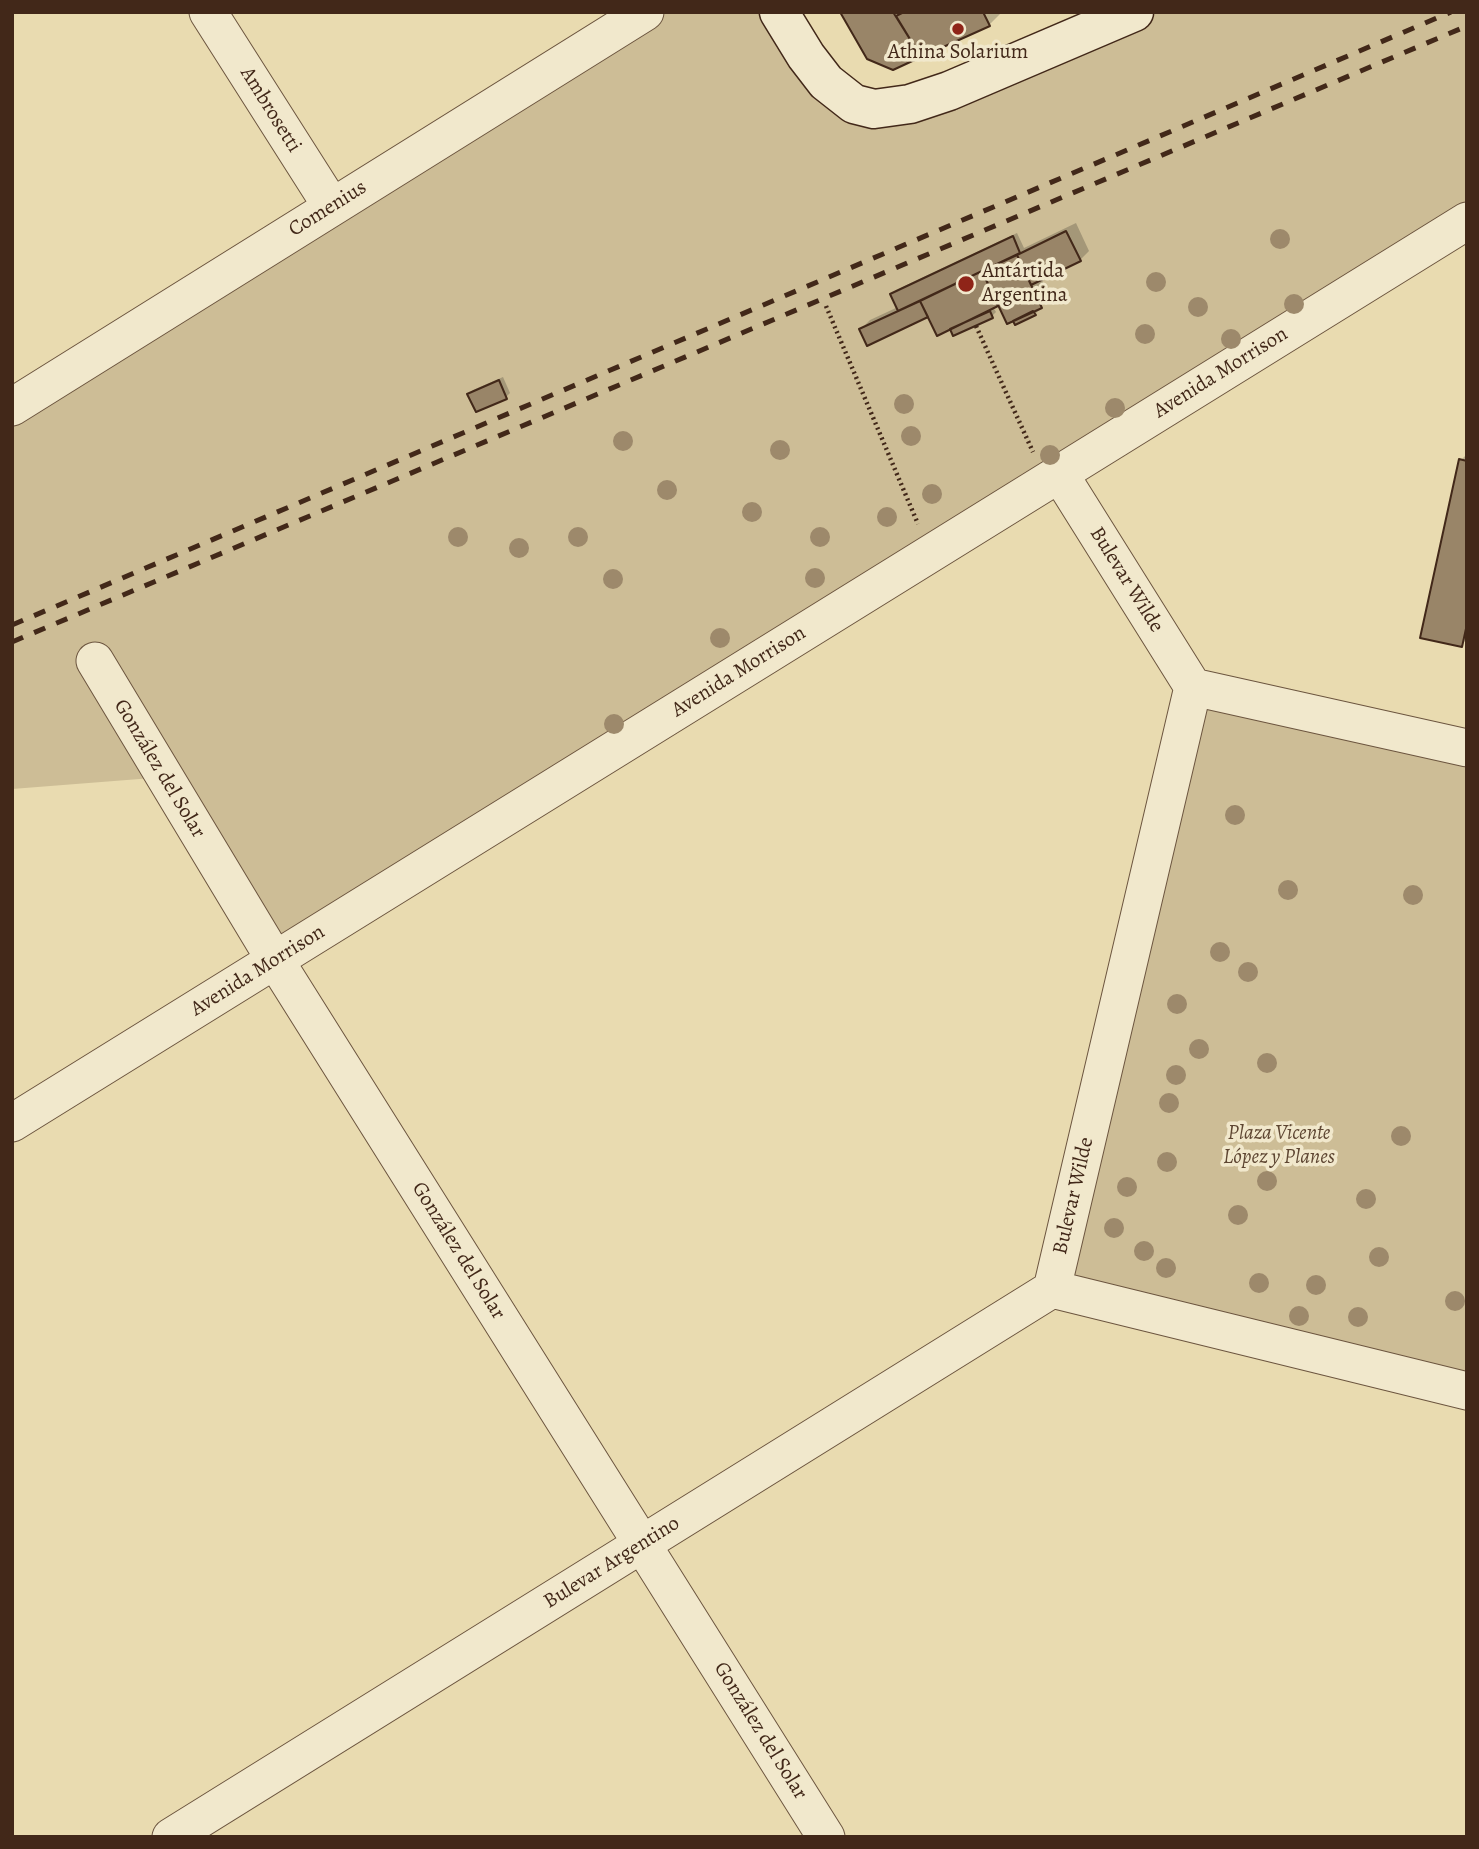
<!DOCTYPE html>
<html>
<head>
<meta charset="utf-8">
<style>
	body { margin:0 }
	#map { position:relative; width:1479px; height:1849px; overflow:hidden; background:#e9dbb0; font-family:Alegreya,serif }
	canvas { display:block }
	.frame { position:absolute; inset:0; border:14px solid #422819; pointer-events:none }
</style>
</head>
<body>
<div id="map">
<canvas width="1479" height="1849"></canvas>
<div class="frame"></div>
</div>
<script>
const ctx = document.querySelector('canvas').getContext('2d');
ctx.lineJoin = 'round';
function fill(path, color) { ctx.fillStyle = color; ctx.fill(path, 'evenodd'); }
const toPath = rows => new Path2D(rows.map(r => 'M' + r).join(''));
function strokePath(path, color, width, dash) { ctx.strokeStyle = color; ctx.lineWidth = width; ctx.lineCap = dash ? 'butt' : 'round'; ctx.setLineDash(dash || []); ctx.stroke(path); }
function write(font, color, halo, rows, align = 'center') {
  ctx.font = font + ' Alegreya,serif'; ctx.lineWidth = 7; ctx.setLineDash([]); ctx.textBaseline = 'middle'; ctx.strokeStyle = halo; ctx.fillStyle = color; for (const [text, x, y, turn = 0] of rows) {
    ctx.save(); ctx.translate(x, y); ctx.rotate((+turn || 0) * Math.PI / 180); ctx.textAlign = isNaN(turn) ? turn : align; if (halo) ctx.strokeText(text, 0, 0); ctx.fillText(text, 0, 0); ctx.restore();
  }
}
fill(toPath([
	[645,12,779,12,854,104,1134,12,1467,12,1467,221,275,960,165,777,12,789,12,407],
	[1193,687,1467,748,1467,1391,1052,1289]
]), '#cdbd96');
fill(toPath([
	[842,12,1002,12,989,25,893,68],
	[1076,223,1089,251,1080,260,1041,278,1050,297,1038,308,1039,310,1035,314,999,304,993,307,996,312,992,316,954,334,950,327,929,314,861,329,870,320,898,307,892,294,896,290,1017,233,1024,248],
	[503,377,510,393,506,397,469,394,473,390],
	[1467,454,1467,639,1461,645,1461,460]
]), '#0003');
const building = toPath([
	[840,12,893,12,921,57,893,70,867,59,840,12],
	[904,12,983,12,990,26,921,57,896,16,904,12],
	[1066,231,1081,261,1031,285,1017,255,1066,231],
	[1013,236,1020,253,898,311,890,294,1013,236],
	[1017,255,1042,308,1007,324,982,271,1017,255],
	[982,271,998,306,937,336,920,301,982,271],
	[920,301,928,317,867,346,859,329,920,301],
	[990,311,993,318,953,336,950,329,990,311],
	[1033,311,1036,315,1015,325,1013,321,1033,311],
	[499,380,507,399,476,412,467,394,499,380],
	[1459,459,1467,461,1467,624,1462,647,1420,638,1459,459]
]);
fill(building, '#998568');
strokePath(building, '#422819', 2);
const street = toPath([
	[208,12,332,207],
	[12,407,645,12],
	[1059,473,1193,687,1052,1289,1467,1391],
	[95,661,275,960,826,1837],
	[1193,687,1467,748],
	[12,1123,1467,221],
	[171,1837,1052,1289]
]);
const secondary = toPath([
	[779,12,806,56,826,82,854,104,874,109,910,104,949,91,1134,12]
]);
strokePath(street, '#6c553f', 39);
strokePath(secondary, '#422819', 41);
strokePath(toPath([
	[826,306,918,524],
	[976,326,1033,452]
]), '#422819', 4.5, [2, 3.5]);
strokePath(street, '#f1e8cc', 37);
strokePath(secondary, '#f1e8cc', 38);
strokePath(toPath([
	[12,625,1451,12],
	[12,642,1467,26]
]), '#422819', 5, [12, 12]);
ctx.fillStyle = '#9d896b';
for (const [x, y] of [
	[1280,239],
	[1156,282],
	[1294,304],
	[1198,307],
	[1145,334],
	[1231,339],
	[904,404],
	[1115,408],
	[911,436],
	[623,441],
	[780,450],
	[1050,455],
	[667,490],
	[932,494],
	[752,512],
	[887,517],
	[458,537],
	[578,537],
	[820,537],
	[519,548],
	[815,578],
	[613,579],
	[720,638],
	[614,724],
	[1235,815],
	[1288,890],
	[1413,895],
	[1220,952],
	[1248,972],
	[1177,1004],
	[1199,1049],
	[1267,1063],
	[1176,1075],
	[1169,1103],
	[1401,1136],
	[1167,1162],
	[1267,1181],
	[1127,1187],
	[1366,1199],
	[1238,1215],
	[1114,1228],
	[1144,1251],
	[1379,1257],
	[1166,1268],
	[1259,1283],
	[1316,1285],
	[1455,1301],
	[1299,1316],
	[1358,1317]
]) { ctx.beginPath(); ctx.arc(x, y, 10, 0, 2 * Math.PI); ctx.fill(); }
for (const [x, y, r, color] of [
	[958,29,7,"#8f2418"],
	[966,284,9,"#8f2418"]
]) { const dot = new Path2D(); dot.arc(x, y, r, 0, 2 * Math.PI); ctx.fillStyle = color; ctx.fill(dot); strokePath(dot, '#f1e8cc', 2.5); }
write('21px', '#422819', '#f1e8cc', [
	["Athina Solarium",958,53],
	["Antártida",982,272,"left"],
	["Argentina",982,296,"left"]
]);
write('21px', '#422819', '#f1e8cc', [
	["Ambrosetti",270,110,58],
	["Comenius",328,209,-32],
	["Avenida Morrison",1221,373,-32],
	["Bulevar Wilde",1126,580,58],
	["Avenida Morrison",739,672,-32],
	["González del Solar",159,769,59],
	["Avenida Morrison",258,971,-32],
	["Bulevar Wilde",1074,1196,-77],
	["González del Solar",458,1251,58],
	["Bulevar Argentino",612,1563,-32],
	["González del Solar",760,1731,58]
]);
write('italic 21px', '#5e4632', '#f1e8cc', [
	["Plaza Vicente",1279,1134],
	["López y Planes",1279,1158]
]);
</script>
</body>
</html>
